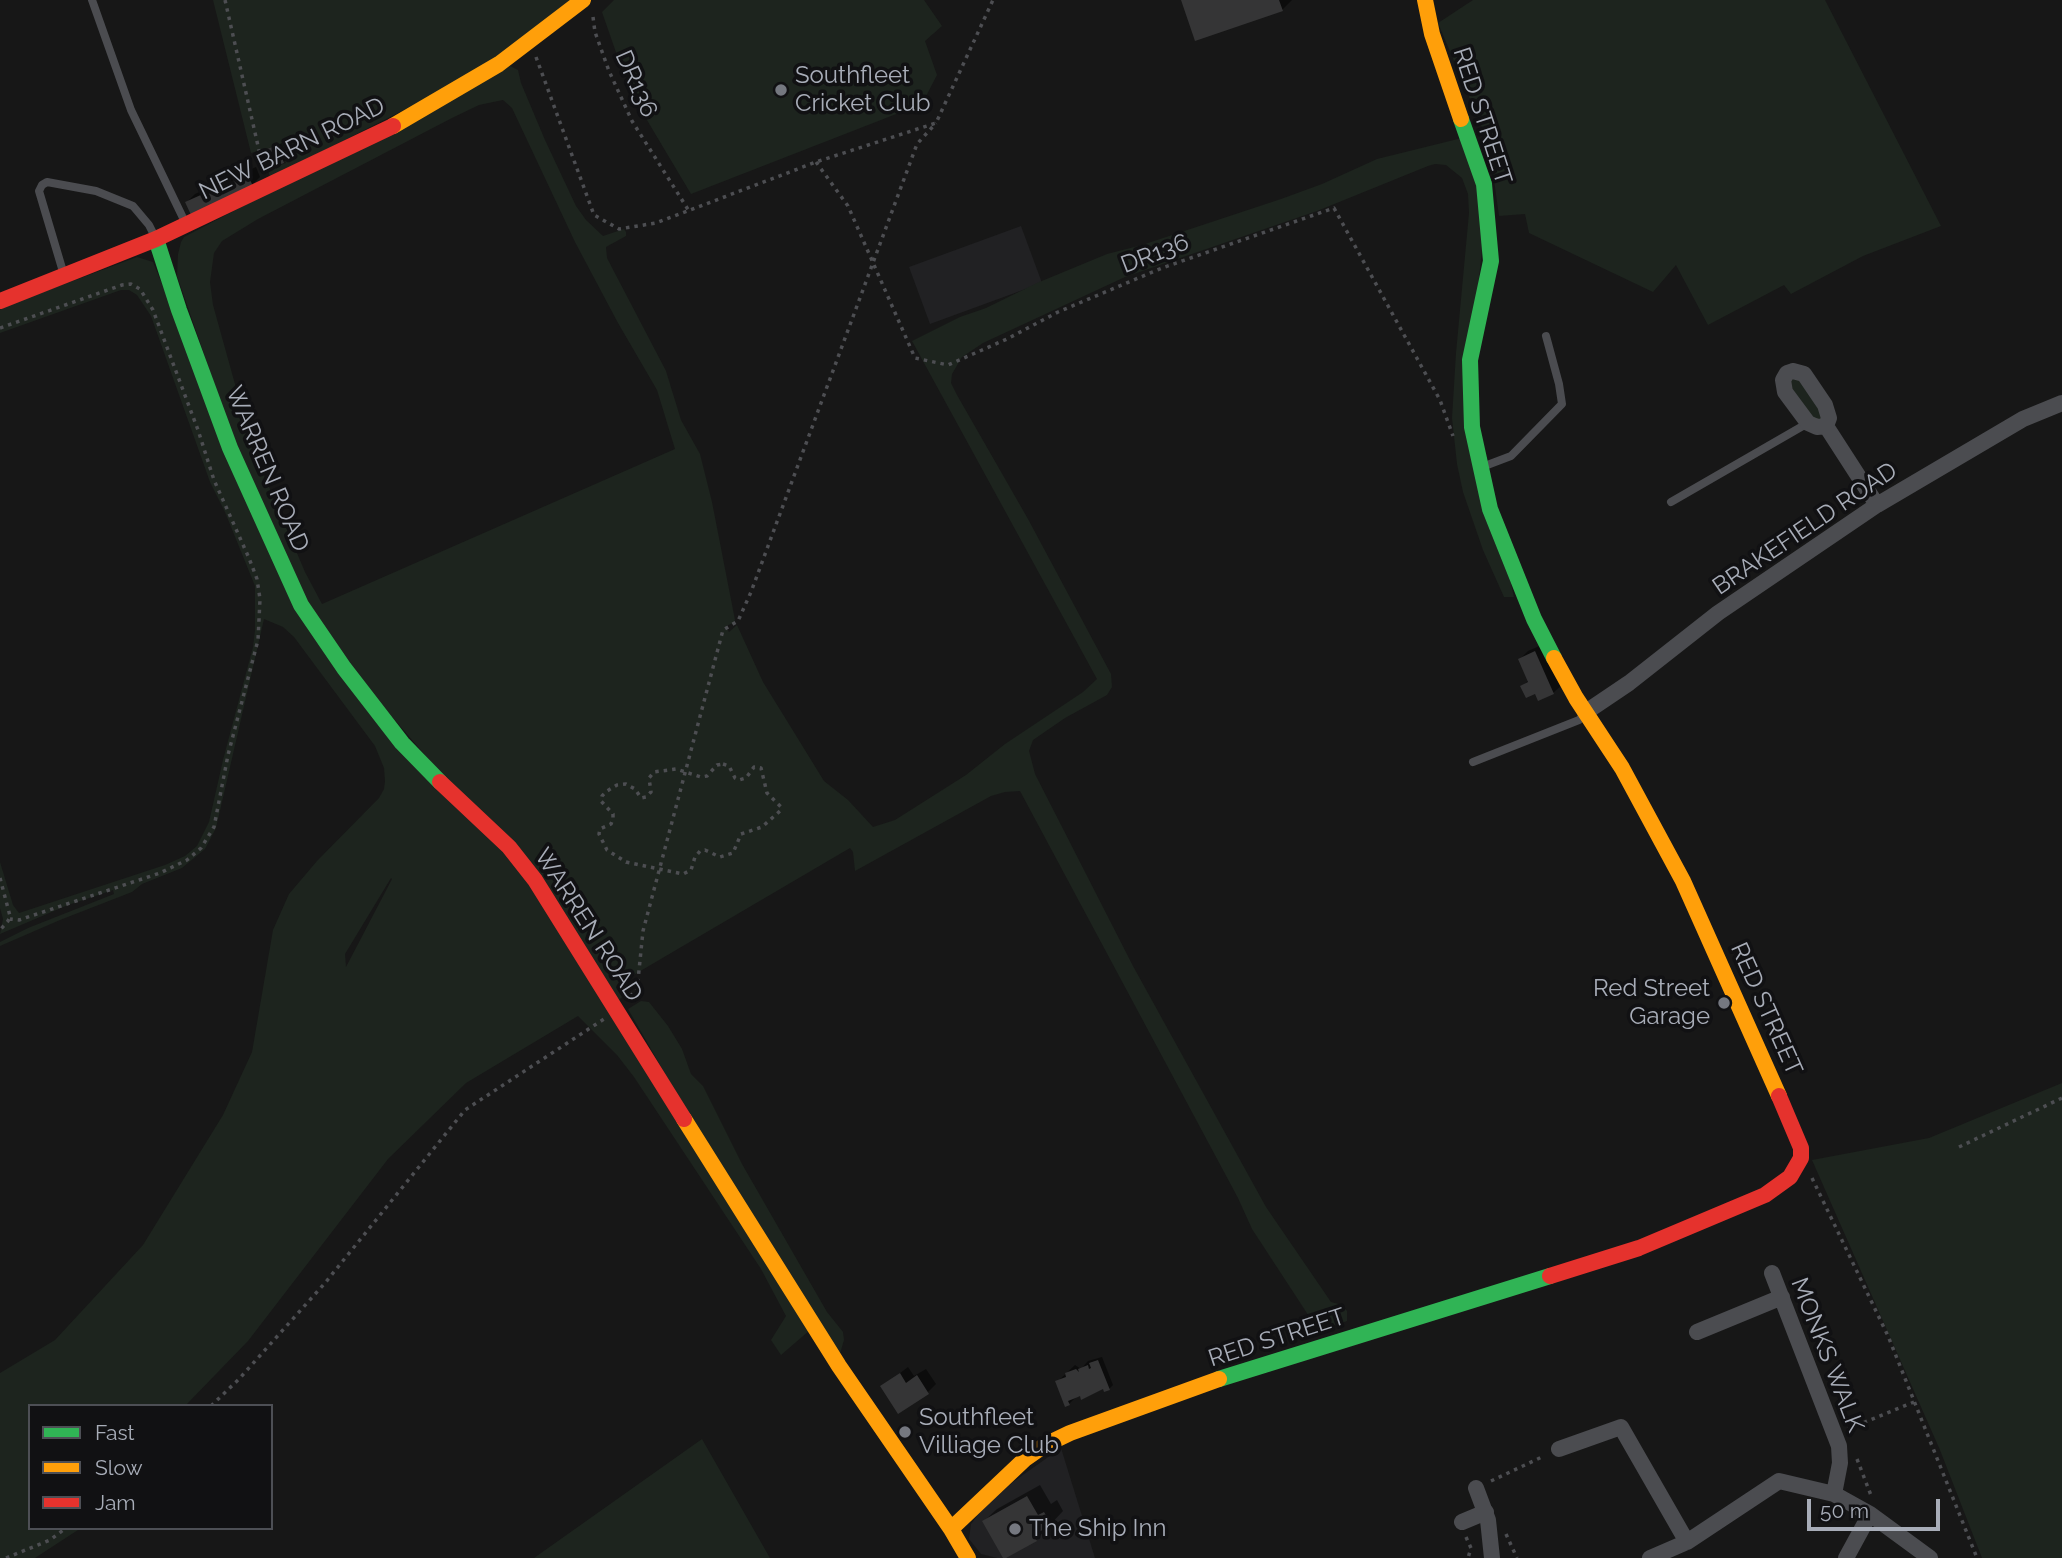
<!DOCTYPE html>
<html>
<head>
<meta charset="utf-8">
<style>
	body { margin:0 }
	#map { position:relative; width:2062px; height:1558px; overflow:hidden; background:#171717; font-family:Raleway,sans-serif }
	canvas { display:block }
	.legend { position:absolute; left:28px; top:1404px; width:245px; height:126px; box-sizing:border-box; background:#111113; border:2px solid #4d4f55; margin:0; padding:9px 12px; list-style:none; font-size:21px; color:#a8adb8 }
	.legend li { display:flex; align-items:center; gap:14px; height:35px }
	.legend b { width:35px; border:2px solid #4d4f55 }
	.scale { position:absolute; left:1807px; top:1499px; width:133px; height:32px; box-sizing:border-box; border:4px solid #a8adb8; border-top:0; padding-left:9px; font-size:21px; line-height:24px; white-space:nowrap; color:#a8adb8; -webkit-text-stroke:5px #111113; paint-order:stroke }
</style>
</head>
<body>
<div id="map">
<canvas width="2062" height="1558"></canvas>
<ul class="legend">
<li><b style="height:9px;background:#30b455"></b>Fast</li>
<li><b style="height:9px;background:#ff9f0a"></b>Slow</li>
<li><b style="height:9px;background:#e5322d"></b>Jam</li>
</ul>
<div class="scale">50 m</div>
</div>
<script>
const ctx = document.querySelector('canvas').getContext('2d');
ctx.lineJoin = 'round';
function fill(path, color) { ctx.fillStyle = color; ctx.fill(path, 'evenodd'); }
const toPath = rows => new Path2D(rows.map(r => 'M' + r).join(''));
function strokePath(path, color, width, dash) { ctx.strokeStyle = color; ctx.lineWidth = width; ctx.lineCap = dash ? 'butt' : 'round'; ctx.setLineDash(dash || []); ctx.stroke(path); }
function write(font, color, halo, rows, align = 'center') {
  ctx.font = font + ' Raleway,sans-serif'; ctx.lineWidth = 7; ctx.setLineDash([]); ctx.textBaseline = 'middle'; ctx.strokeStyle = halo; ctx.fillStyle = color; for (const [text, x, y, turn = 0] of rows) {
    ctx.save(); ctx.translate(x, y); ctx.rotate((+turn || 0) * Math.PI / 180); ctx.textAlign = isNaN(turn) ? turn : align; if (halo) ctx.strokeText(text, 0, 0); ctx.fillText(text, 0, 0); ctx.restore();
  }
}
fill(toPath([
	[1021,226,1042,283,930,324,909,267],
	[1061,1448,1095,1558,997,1558,981,1554,969,1539,971,1524,980,1512,1013,1482]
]), '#212123');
fill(toPath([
	[213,0,570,0,511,47,447,88,270,178,263,150,270,169,286,163,280,145,251,153],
	[614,0,924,0,942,26,925,41,937,75,922,104,691,194,638,105,618,58,602,12],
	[1473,0,1825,0,1941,226,1863,256,1791,294,1784,285,1708,325,1676,265,1653,292,1529,233,1525,214,1499,216,1489,144,1438,23],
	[510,66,518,70,521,83,545,140,576,206,586,220,603,236,624,229,626,232,626,236,606,247,607,258,666,371,681,420,700,454,712,502,735,620,733,623,726,626,729,632,737,625,763,682,824,781,848,800,873,827,895,820,966,775,1005,744,1083,692,1097,679,912,341,960,317,986,308,1037,283,1107,254,1142,245,1281,199,1322,184,1377,159,1462,138,1487,203,1467,390,1514,597,1504,597,1483,550,1463,492,1457,464,1452,418,1456,353,1469,213,1468,194,1462,178,1446,165,1435,164,1428,166,1317,211,1125,277,983,343,962,357,952,374,951,383,957,395,1028,519,1111,674,1112,687,1107,695,1065,718,1033,740,1029,751,1035,774,1133,966,1266,1207,1331,1302,1342,1305,1347,1311,1347,1321,1323,1330,1316,1327,1252,1229,1238,1198,1020,791,1005,792,991,796,855,871,853,852,850,848,625,980,628,991,618,1001,525,861,416,754,322,631,250,487,177,276,178,254,181,242,184,237],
	[503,100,512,108,575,242,618,323,657,390,675,449,322,604,305,572,253,449,213,305,210,282,214,253,222,241,258,219,452,118,479,105],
	[137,257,153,262,294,603,512,856,810,1330,781,1355,771,1340,786,1316,761,1269,634,1077,617,1055,578,1016,466,1083,388,1159,248,1341,185,1406,30,1406,30,1528,81,1528,35,1558,0,1558,0,1373,55,1340,143,1245,223,1115,252,1052,273,930,289,894,317,861,379,798,384,789,385,781,384,768,375,746,294,637,283,627,264,619,216,828,205,849,182,868,142,884,132,892,60,920,0,946,0,942,28,928,114,894,113,890,68,905,0,934,3,919,0,908,0,862,13,905,19,913,165,865,185,856,197,846,209,822,223,760,253,647,255,630,255,586,225,512,210,482,151,316,137,295,129,290,121,290,0,333,0,308],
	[391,878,392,879,346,967,345,954],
	[1798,377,1822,412,1823,419,1811,419,1790,388,1791,379],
	[641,1001,649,1002,668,1026,682,1049,691,1074,703,1086,742,1164,827,1312,843,1332,844,1340,839,1357,711,1154,628,1009],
	[2062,1083,2062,1558,1982,1558,1940,1450,1812,1160,1929,1138],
	[702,1439,770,1558,534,1558]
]), '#1d241e');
fill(toPath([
	[1183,0,1292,0,1282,10],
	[282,143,287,158,283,162,266,150],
	[256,167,260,177,252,185,187,202,195,194],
	[1544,644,1562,685,1553,693,1539,699,1536,692,1522,686,1529,680,1520,659,1528,651],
	[1102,1357,1113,1385,1109,1389,1104,1387,1078,1395,1069,1404,1057,1382,1075,1365,1081,1369,1088,1361],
	[908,1367,914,1376,926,1369,936,1384,928,1392,882,1387],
	[1040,1485,1051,1504,1057,1500,1063,1511,1036,1540,984,1521,997,1509]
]), '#0007');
fill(toPath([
	[1181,0,1279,0,1283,11,1195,41],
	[278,145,284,163,270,168,264,150],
	[248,174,253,187,191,215,185,202],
	[1535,651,1554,694,1538,701,1535,694,1526,698,1520,686,1528,682,1518,659],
	[1098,1360,1110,1390,1104,1392,1103,1389,1081,1400,1080,1396,1078,1397,1068,1401,1070,1405,1065,1407,1055,1381,1066,1377,1065,1373,1076,1369,1079,1372,1078,1369,1088,1365,1089,1369,1091,1368,1089,1363],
	[900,1373,906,1383,917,1375,929,1394,898,1414,880,1386],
	[1027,1496,1038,1515,1044,1512,1052,1525,1033,1535,1037,1541,1006,1558,1003,1558,982,1521]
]), '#353536');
strokePath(toPath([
	[225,0,263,168],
	[593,17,595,32,609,71,632,121,689,211],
	[536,57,594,215,619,229,656,223,816,162,936,123,993,0],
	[816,162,848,206,915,358,948,365,1007,339,1058,312,1162,268,1334,208,1440,400,1453,436],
	[0,328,122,285,131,284,140,289,153,310,198,430,214,480,249,558,257,579,260,599,258,640,228,755,214,827,201,848,187,860,160,873,19,920,10,919],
	[723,764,729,766,735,778,739,780,746,778,754,767,761,768,767,793,781,807,780,811,762,827,741,834,733,853,720,857,705,850,700,851,695,857,691,870,683,874,626,862,607,850,599,834,600,829,611,824,613,819,613,814,601,801,602,796,607,791,617,785,626,784,635,789,641,798,646,797,651,792,649,778,654,772,676,769,701,777,707,776,717,765,723,764],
	[0,878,10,916,8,921,0,930],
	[630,996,637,990,643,931,723,630,738,621,751,592,917,144,936,123],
	[1959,1147,2062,1098],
	[1812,1178,1888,1336,1977,1558],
	[211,1406,239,1379,325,1283,465,1110,604,1019],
	[1848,1429,1914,1402],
	[1857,1459,1872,1498],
	[1491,1481,1544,1456],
	[1506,1534,1517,1558],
	[1466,1537,1471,1548,1468,1558],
	[6,1558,50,1540,66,1528]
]), '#4d4e52', 3.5, [3.5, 5]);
strokePath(toPath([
	[92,0,131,110,185,222],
	[64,275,39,191,42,185,47,182,96,191,133,206,149,225,155,237],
	[1482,467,1511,456,1562,404,1559,384,1546,336],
	[1671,502,1808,423],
	[1473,762,1579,720,1584,714]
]), '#4b4c50', 8);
strokePath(toPath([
	[1793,371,1804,374,1825,405,1829,418,1826,426,1817,427,1808,423,1785,392,1783,380,1787,373,1793,371],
	[1826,426,1877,505],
	[1586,712,1629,683,1718,613,1877,505,2023,419,2062,403],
	[1772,1273,1839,1446,1840,1463,1834,1494],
	[1697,1332,1782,1297],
	[1559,1449,1621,1427,1687,1542],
	[1476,1488,1488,1520,1492,1558],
	[1462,1522,1486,1512],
	[1650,1558,1687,1542,1779,1481,1834,1494,1870,1514,1930,1558],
	[1846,1558,1870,1514]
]), '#4b4c50', 16);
strokePath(toPath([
	[1461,119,1484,184,1491,261,1470,360,1472,427,1490,509,1534,619,1554,658],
	[156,239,179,310,230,448,301,605,344,668,402,743,440,782],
	[1219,1379,1550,1276]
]), '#30b455', 16);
strokePath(toPath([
	[1425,0,1432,34,1461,119],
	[393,126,499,64,583,0],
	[1554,658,1576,698,1622,768,1683,881,1779,1096],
	[684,1119,839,1366,951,1529,968,1558],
	[951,1529,1025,1459,1045,1445,1070,1433,1219,1379]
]), '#ff9f0a', 16);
strokePath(toPath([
	[0,301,156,239,393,126],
	[440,782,509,847,535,880,684,1119],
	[1550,1276,1639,1248,1765,1195,1790,1177,1801,1158,1801,1148,1779,1096]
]), '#e5322d', 16);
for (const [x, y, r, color] of [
	[781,90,7,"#757880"],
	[1724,1003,7,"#757880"],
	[905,1432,7,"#757880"],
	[1015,1529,7,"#757880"]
]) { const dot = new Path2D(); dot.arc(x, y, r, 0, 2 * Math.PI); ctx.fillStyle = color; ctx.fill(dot); strokePath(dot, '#111113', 2.5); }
write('24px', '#a8adb8', '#111113', [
	["Southfleet",795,76],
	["Cricket Club",795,104],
	["Red Street",1710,989,"right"],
	["Garage",1710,1017,"right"],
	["Southfleet",919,1418],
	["Villiage Club",919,1446],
	["The Ship Inn",1029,1529]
], 'left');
write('24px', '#a8adb8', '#111113', [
	["DR136",636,84,66],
	["RED STREET",1482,116,72],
	["NEW BARN ROAD",292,149,-26],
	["DR136",1155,254,-21],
	["WARREN ROAD",267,469,67],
	["BRAKEFIELD ROAD",1805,529,-34],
	["WARREN ROAD",588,925,57],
	["RED STREET",1766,1009,66],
	["RED STREET",1277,1338,-18],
	["MONKS WALK",1827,1355,69]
]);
</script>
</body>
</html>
